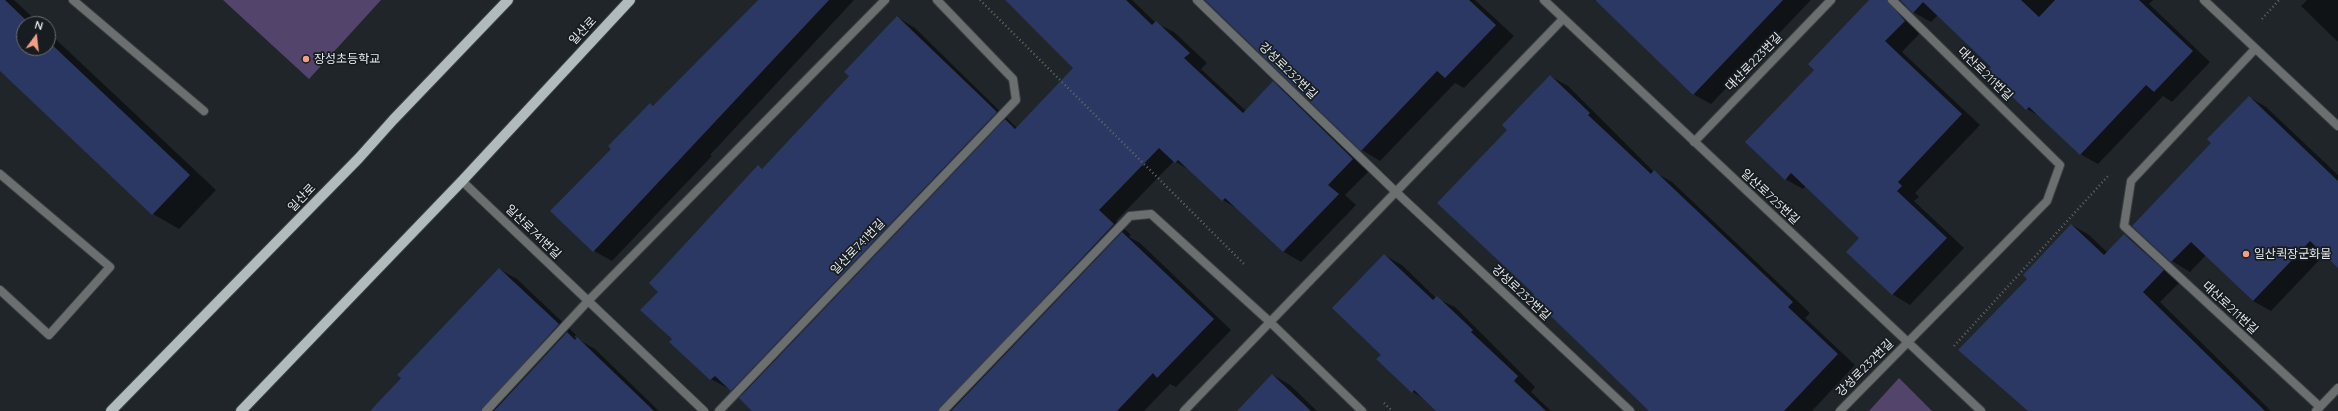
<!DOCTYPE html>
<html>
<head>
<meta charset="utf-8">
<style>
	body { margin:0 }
	#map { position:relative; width:2338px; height:411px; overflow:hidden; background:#1f2529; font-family:Quicksand,sans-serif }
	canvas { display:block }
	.north { position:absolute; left:16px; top:16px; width:40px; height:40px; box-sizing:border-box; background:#161c20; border:1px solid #696e72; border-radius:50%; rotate:15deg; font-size:11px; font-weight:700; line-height:16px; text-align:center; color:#e5eaec }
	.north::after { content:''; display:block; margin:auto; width:14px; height:18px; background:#f49e86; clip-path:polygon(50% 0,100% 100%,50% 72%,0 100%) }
</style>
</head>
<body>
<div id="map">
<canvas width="2338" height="411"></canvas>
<div class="north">N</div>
</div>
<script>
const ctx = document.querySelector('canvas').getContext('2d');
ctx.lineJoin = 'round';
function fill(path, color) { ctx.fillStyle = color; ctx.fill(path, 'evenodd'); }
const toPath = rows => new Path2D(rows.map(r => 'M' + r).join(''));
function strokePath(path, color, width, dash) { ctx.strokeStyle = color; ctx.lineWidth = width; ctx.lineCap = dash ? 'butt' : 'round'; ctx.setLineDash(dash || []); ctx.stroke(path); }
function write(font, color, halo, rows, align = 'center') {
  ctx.font = font + ' Quicksand,"Noto Sans KR",sans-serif'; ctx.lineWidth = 3.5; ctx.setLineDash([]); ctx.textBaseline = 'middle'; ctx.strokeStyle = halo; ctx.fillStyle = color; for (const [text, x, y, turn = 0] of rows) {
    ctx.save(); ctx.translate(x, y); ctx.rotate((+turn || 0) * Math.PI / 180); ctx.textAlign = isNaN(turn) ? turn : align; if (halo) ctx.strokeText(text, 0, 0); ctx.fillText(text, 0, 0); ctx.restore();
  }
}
fill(toPath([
	[223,0,381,0,309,79],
	[1899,378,1932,411,1869,411]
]), '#53446b');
fill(toPath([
	[0,0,14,0,40,24,24,24,24,48,48,48,48,32,216,190,179,229,153,214,0,70],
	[758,0,854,0,710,155,712,156,612,261,594,251,552,211,612,149,650,104,654,106],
	[1005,0,1132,0,1156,23,1174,32,1207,63,1201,69,1246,111,1273,82,1291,92,1371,169,1345,195,1356,205,1301,262,1284,252,1239,210,1223,200,1193,172,1174,161,1116,221,1131,235,1129,237,1140,243,1231,330,1176,387,1170,384,1144,411,754,411,742,396,711,379,673,339,659,292,758,166,763,169,851,76,897,17,915,28,1017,128,1074,68],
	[1220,0,1475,0,1514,36,1464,88,1455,83,1380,161,1362,150],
	[1594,0,1811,0,1711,104,1693,94,1600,4],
	[1870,0,2153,0,2149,4,2210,62,2172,102,2163,96,2098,164,2080,154,2043,118,2027,109,1988,72,1992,67,1938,15,1931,22,1913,12,1906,5,1905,15,1922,31,1902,52,1980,125,1915,193,1919,197,1914,201,1964,248,1910,305,1892,294,1861,238,1806,186,1803,189,1785,179,1815,70],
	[2307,0,2338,0,2338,42,2301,6],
	[1550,76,1568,86,1654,172,1672,182,1810,313,1805,318,1855,365,1812,411,1650,411,1536,294,1509,130],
	[2249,97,2266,107,2338,175,2338,267,2325,254,2271,311,2253,301,2206,255,2190,272,2172,261,2133,226,2212,143],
	[2072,225,2089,235,2108,253,2125,235,2142,245,2181,281,2160,302,2271,411,2029,411,2007,390,1996,383,1960,350,2028,279],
	[1384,255,1402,265,1436,298,1455,307,1535,387,1531,392,1551,411,1438,411,1426,400,1413,392,1382,355],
	[499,269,517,279,576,335,574,337,595,349,659,411,371,411],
	[1273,375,1290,385,1317,411,1238,411]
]), '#0007');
fill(toPath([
	[0,0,5,0,30,24,24,24,24,48,48,48,48,41,190,175,152,215,0,71],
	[758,0,829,0,593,252,550,211,611,149,608,146,650,103,653,106],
	[1005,0,1126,0,1152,25,1156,21,1190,53,1184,58,1243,113,1273,81,1353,159,1328,185,1339,194,1283,252,1225,198,1222,201,1178,160,1175,163,1159,148,1099,210,1114,224,938,411,752,411,739,398,1005,119,1015,129,1073,68],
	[1205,0,1469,0,1496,25,1445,78,1437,71,1361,151],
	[1595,0,1783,0,1693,95],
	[1869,0,1887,0,1905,21,1885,41,1962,114,1898,182,1902,186,1897,191,1947,238,1892,295,1846,252,1859,238,1791,173,1785,180,1745,142,1814,70,1808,64],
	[1900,0,2021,0,2039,17,2055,0,2139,0,2193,51,2154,92,2146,85,2080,155,2029,107,2026,110,1986,72,1991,67,1923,2,1913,13],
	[897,16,997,112,731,391,715,376,710,380,669,342,672,339,640,310,658,292,649,283,758,165,762,169,849,76,844,72],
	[1550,75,1590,113,1588,115,1651,174,1654,170,1793,302,1788,307,1838,354,1784,411,1649,411,1531,297,1534,294,1437,203,1507,130,1502,125],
	[2249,96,2338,181,2338,268,2310,241,2253,301,2191,242,2171,262,2132,226,2211,143,2207,139],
	[2071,224,2104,255,2124,234,2164,270,2143,292,2265,411,2028,411,1958,350,2027,279,2023,275],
	[1122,232,1214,319,1157,378,1153,373,1117,411,951,411],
	[1384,254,1433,300,1437,296,1473,330,1471,332,1518,376,1514,381,1546,411,1436,411,1414,390,1412,393,1376,359,1381,355,1332,308],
	[499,268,559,324,481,411,370,411,401,378,397,375],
	[567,332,575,340,577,337,654,411,494,411],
	[1272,374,1311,411,1237,411]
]), '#2b3864');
const service = toPath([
	[73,0,204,111],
	[0,174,110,267,49,335,0,290]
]);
const minor = toPath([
	[1197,0,1396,192,1630,411],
	[1544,0,1981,411],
	[2204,0,2338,126],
	[2255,49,2131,181,2124,226,2320,407],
	[1694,142,1831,0],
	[462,181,704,411],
	[486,411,588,301,885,0],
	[719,411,1016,100,1013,79,937,0],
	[943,411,1130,216,1151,214,1270,322,1362,411],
	[1184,411,1563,19],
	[1840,411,2047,201,2060,165,1892,0],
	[2316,411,2338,388]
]);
const primary = toPath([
	[111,411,359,158,393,120,508,0],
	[241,411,462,181,630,0]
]);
strokePath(service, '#3b4144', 10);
strokePath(minor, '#3b4144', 10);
strokePath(primary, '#3b4144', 12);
strokePath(toPath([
	[980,0,1244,264],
	[2262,19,2279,0],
	[1954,346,2108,176],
	[1384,403,1392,411]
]), '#61666a', 2.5, [1, 3]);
strokePath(service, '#6b6f6f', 8);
strokePath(minor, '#6b6f6f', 8);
strokePath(primary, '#b2bbbc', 10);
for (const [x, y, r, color] of [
	[306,59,4,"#f49e86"],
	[2246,254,4,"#f49e86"]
]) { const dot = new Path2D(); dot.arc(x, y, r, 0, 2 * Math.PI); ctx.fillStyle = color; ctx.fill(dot); strokePath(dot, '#161c20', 1.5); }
write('12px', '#e5eaec', '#161c20', [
	["일산로",583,31,-47],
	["대산로223번길",1754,62,-46],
	["강성로232번길",1288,71,44],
	["대산로211번길",1985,74,44],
	["일산로725번길",1770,197,43],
	["일산로",302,198,-46],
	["일산로741번길",533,232,44],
	["일산로741번길",858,247,-46],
	["강성로232번길",1521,293,43],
	["대산로211번길",2230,308,43],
	["강성로232번길",1865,368,-45]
]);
write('12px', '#e5eaec', '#161c20', [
	["장성초등학교",314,59],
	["일산퀵장군화물",2254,254]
], 'left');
</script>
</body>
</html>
